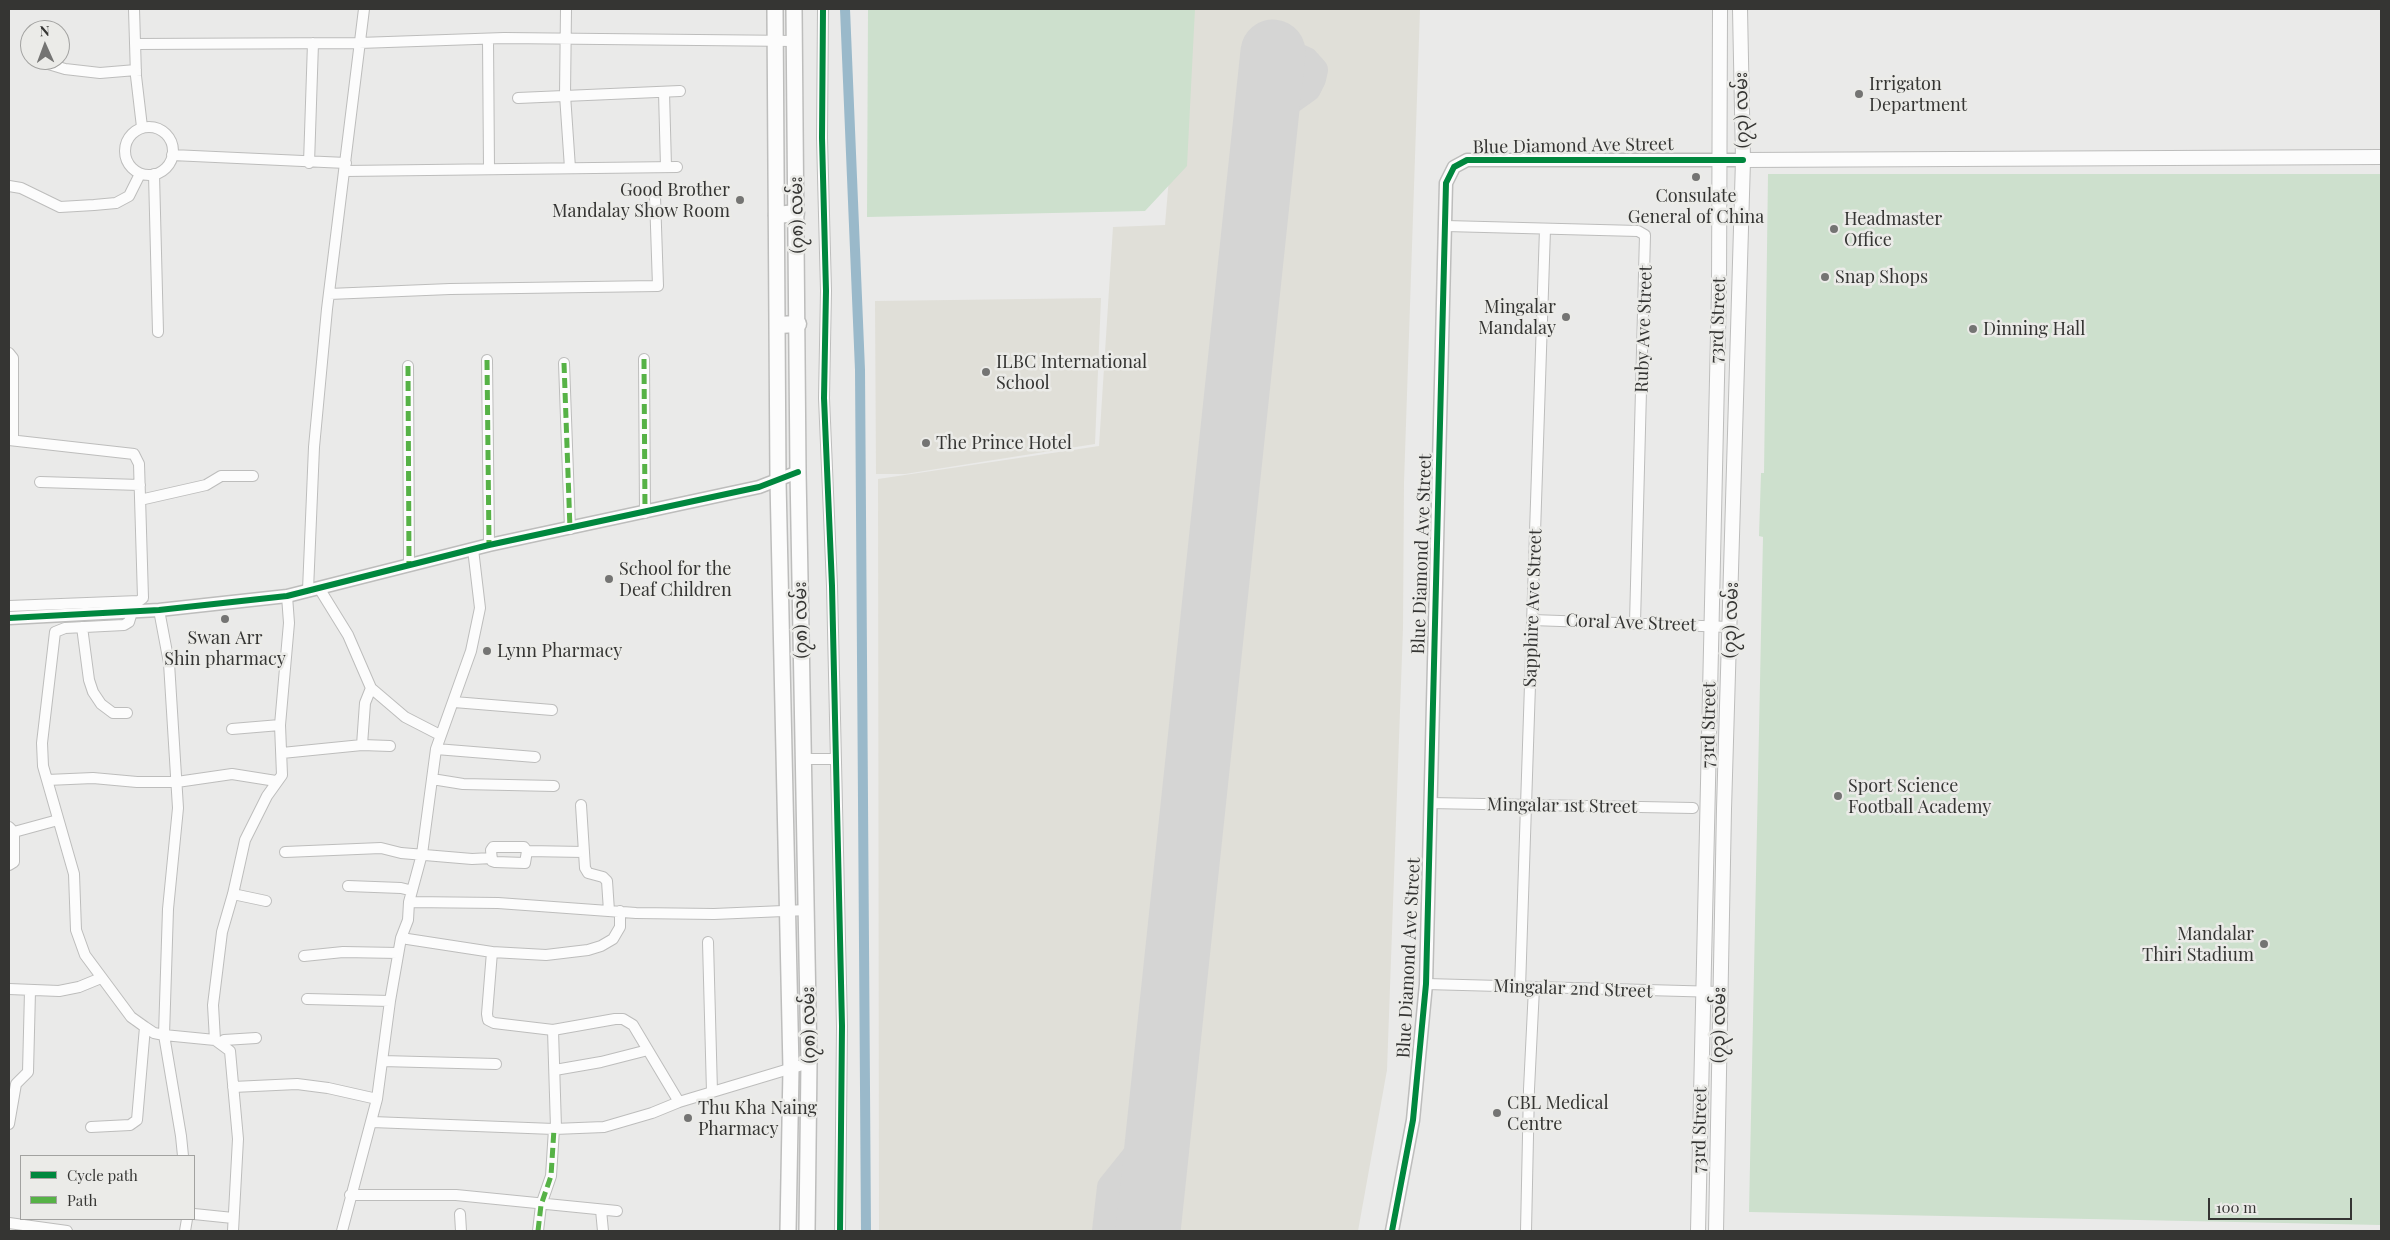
<!DOCTYPE html>
<html>
<head>
<meta charset="utf-8">
<style>
	body { margin:0 }
	#map { position:relative; width:2390px; height:1240px; overflow:hidden; background:#eaeae9; font-family:"Playfair Display",serif }
	canvas { display:block }
	.frame { position:absolute; inset:0; border:10px solid #353533; pointer-events:none }
	.legend { position:absolute; left:20px; top:1155px; width:175px; height:65px; box-sizing:border-box; background:#ebebe8; border:1px solid #a2a2a0; margin:0; padding:6px 9px; list-style:none; font-size:15px; color:#353533 }
	.legend li { display:flex; align-items:center; gap:10px; height:25px }
	.legend b { width:25px; border:1px solid #a2a2a0 }
	.north { position:absolute; left:20px; top:20px; width:50px; height:50px; box-sizing:border-box; background:#ebebe8; border:1px solid #a2a2a0; border-radius:50%; rotate:358deg; font-size:14px; font-weight:700; line-height:20px; text-align:center; color:#353533 }
	.north::after { content:''; display:block; margin:auto; width:18px; height:22px; background:#747473; clip-path:polygon(50% 0,100% 100%,50% 72%,0 100%) }
	.scale { position:absolute; left:2208px; top:1198px; width:144px; height:22px; box-sizing:border-box; border:2px solid #353533; border-top:0; padding-left:6px; font-size:15px; line-height:18px; white-space:nowrap; color:#353533; -webkit-text-stroke:4px #ebebe8; paint-order:stroke }
</style>
</head>
<body>
<div id="map">
<canvas width="2390" height="1240"></canvas>
<div class="frame"></div>
<ul class="legend">
<li><b style="height:6px;background:#00873e"></b>Cycle path</li>
<li><b style="height:6px;background:#56b246"></b>Path</li>
</ul>
<div class="north">N</div>
<div class="scale">100 m</div>
</div>
<script>
const ctx = document.querySelector('canvas').getContext('2d');
ctx.lineJoin = 'round';
function fill(path, color) { ctx.fillStyle = color; ctx.fill(path, 'evenodd'); }
const toPath = rows => new Path2D(rows.map(r => 'M' + r).join(''));
function strokePath(path, color, width, dash) { ctx.strokeStyle = color; ctx.lineWidth = width; ctx.lineCap = dash ? 'butt' : 'round'; ctx.setLineDash(dash || []); ctx.stroke(path); }
function write(font, color, halo, rows, align = 'center') {
  ctx.font = font + ' "Playfair Display","Noto Sans Myanmar",serif'; ctx.lineWidth = 5; ctx.setLineDash([]); ctx.textBaseline = 'middle'; ctx.strokeStyle = halo; ctx.fillStyle = color; for (const [text, x, y, turn = 0] of rows) {
    ctx.save(); ctx.translate(x, y); ctx.rotate((+turn || 0) * Math.PI / 180); ctx.textAlign = isNaN(turn) ? turn : align; if (halo) ctx.strokeText(text, 0, 0); ctx.fillText(text, 0, 0); ctx.restore();
  }
}
fill(toPath([
	[1183,9,1420,9,1404,483,1403,628,1387,1070,1358,1231,879,1231,878,479,1099,446,1113,227,1165,225],
	[1101,298,1095,444,905,474,876,474,875,301]
]), '#e0dfd8');
fill(toPath([
	[868,9,1195,9,1187,166,1145,211,867,217],
	[1768,174,2381,174,2381,1225,1749,1212,1763,537,1759,536,1761,473,1764,473]
]), '#cde0cd');
strokePath(toPath([
	[845,9,860,370,866,1231]
]), '#9ab9ca', 10);
strokePath(toPath([
	[1266,119,1308,89,1313,79,1315,70,1306,60,1297,56,1273,52],
	[1105,1231,1110,1187,1159,1126]
]), '#d5d5d4', 26);
strokePath(toPath([
	[1148,1231,1273,52]
]), '#d5d5d4', 65);
const minor = toPath([
	[134,9,136,76,142,127],
	[566,9,565,95,570,168],
	[823,9,822,138,826,291,824,398,832,586,842,1026,840,1231],
	[488,39,489,169],
	[135,44,359,43,504,38,795,41],
	[45,63,65,69,100,73,136,70],
	[664,92,666,167],
	[518,98,680,91],
	'125 151a24 24 0 1 1 48 0a24 24 0 1 1-48 0Z',
	[172,155,346,163],
	[309,163,313,43],
	[345,171,677,167],
	[154,174,158,332],
	[9,186,21,188,60,207,94,205,116,203,129,196,140,174],
	[1446,226,1638,231,1645,235,1635,623],
	[329,294,450,289,658,286,655,197],
	[9,353,13,358,13,440],
	[644,359,645,513],
	[487,360,489,545],
	[564,363,570,529],
	[408,366,409,565],
	[9,440,134,454,139,464,143,598,139,601,9,606],
	[40,482,140,485],
	[140,500,206,485,221,476,253,476],
	[319,588,348,635,371,688,405,717,440,735],
	[308,590,314,447,327,309,364,9],
	[159,610,169,663,178,808,168,909,164,1035,181,1136,183,1156],
	[132,612,129,622,124,625,65,628,55,632,42,743,43,766,74,874,76,930,85,955,131,1017,145,1027,154,1033,164,1035,215,1040,230,1051,238,1139,233,1231],
	[1532,620,1730,627],
	[82,627,89,680,93,692,101,704,113,713,127,713],
	[454,702,552,710],
	[232,729,280,725],
	[362,745,365,703,371,688],
	[436,749,535,757],
	[282,753,362,745,390,746],
	[804,759,836,759],
	[432,779,463,784,554,786],
	[47,780,93,778,137,782,177,782,232,774,276,781],
	[1430,803,1693,808],
	[581,805,585,868,588,873,603,877,607,881,609,911],
	[9,827,14,832,14,862,9,865],
	[14,832,58,820],
	[527,851,525,863,495,862,492,861,491,850,493,847,524,847,527,851,584,852],
	[285,852,381,848,401,853,472,859,492,858],
	[348,886,401,888,409,890,411,893],
	[233,894,266,901],
	[409,902,498,903,636,913,714,914,807,910],
	[401,938,492,952,487,1014,488,1020,494,1023,553,1030,615,1019,623,1019,633,1025,679,1102],
	[708,942,712,1092],
	[492,952,546,955,588,950,601,946,613,939,620,927,620,911],
	[304,956,343,952,398,953],
	[1426,984,1720,992],
	[1520,988,1545,229],
	[9,989,59,991,79,987,101,978],
	[307,999,390,1001],
	[553,1030,556,1128],
	[215,1040,213,1005,222,932,233,894,245,840,267,796,282,775,280,725,289,623,287,596],
	[221,1043,224,1040,256,1038],
	[382,1061,496,1064],
	[555,1070,601,1062,648,1050],
	[233,1087,297,1084,328,1088,377,1099],
	[372,1122,554,1129,604,1127,652,1113,679,1102,809,1063],
	[9,1124,16,1084,28,1072,30,991],
	[91,1127,130,1125,137,1120,145,1027],
	[350,1195,456,1195,617,1211],
	[601,1210,603,1231],
	[194,1214,233,1218],
	[460,1214,461,1231],
	[9,1223,67,1231],
	[185,1231,187,1219],
	[342,1231,377,1099,390,1001,401,938,408,920,409,902,422,854,436,749,471,651,480,608,473,549],
	[538,1231,541,1205,551,1176,554,1129],
	[1526,1231,1529,1089,1534,988]
]);
const tertiary = toPath([
	[9,618,159,610,287,596,489,545,759,487,798,472],
	[1392,1231,1413,1120,1426,984,1446,183,1454,167,1467,160,1743,160]
]);
const secondary = toPath([
	[1743,160,2381,157],
	[1698,1231,1719,290,1720,9],
	[1716,1231,1724,809,1743,160,1740,9]
]);
const primary = toPath([
	[775,9,778,481,791,1069,788,1231],
	[794,9,798,472,809,1063,807,1231]
]);
const trunk = toPath([
	[777,215,796,213],
	[778,325,798,324]
]);
strokePath(minor, '#bdbdbc', 12);
strokePath(tertiary, '#bdbdbc', 15);
strokePath(secondary, '#bdbdbc', 16);
strokePath(primary, '#bdbdbc', 18);
strokePath(trunk, '#bdbdbc', 19);
strokePath(minor, '#fcfcfc', 10);
strokePath(tertiary, '#fcfcfc', 12);
strokePath(secondary, '#fcfcfc', 14);
strokePath(primary, '#fcfcfc', 15);
strokePath(trunk, '#fcfcfc', 16);
strokePath(toPath([
	[644,359,645,513],
	[487,360,489,545],
	[564,363,570,529],
	[408,366,409,565],
	[538,1231,541,1205,551,1176,554,1129]
]), '#56b246', 5, [10, 5]);
strokePath(toPath([
	[823,9,822,138,826,291,824,398,832,586,842,1026,840,1231],
	[9,618,159,610,287,596,489,545,759,487,798,472],
	[1392,1231,1413,1120,1426,984,1446,183,1454,167,1467,160,1743,160]
]), '#00873e', 6);
for (const [x, y, r, color] of [
	[1859,94,5,"#747473"],
	[1696,177,5,"#747473"],
	[740,200,5,"#747473"],
	[1834,229,5,"#747473"],
	[1825,277,5,"#747473"],
	[1566,317,5,"#747473"],
	[1973,329,5,"#747473"],
	[986,372,5,"#747473"],
	[926,443,5,"#747473"],
	[609,579,5,"#747473"],
	[225,619,5,"#747473"],
	[487,651,5,"#747473"],
	[1838,796,5,"#747473"],
	[2264,944,5,"#747473"],
	[1497,1113,5,"#747473"],
	[688,1118,5,"#747473"]
]) { const dot = new Path2D(); dot.arc(x, y, r, 0, 2 * Math.PI); ctx.fillStyle = color; ctx.fill(dot); strokePath(dot, '#ebebe8', 2); }
write('18px', '#353533', '#ebebe8', [
	["Irrigaton",1869,84],
	["Department",1869,105],
	["Good Brother",730,190,"right"],
	["Mandalay Show Room",730,211,"right"],
	["Consulate",1696,196,"center"],
	["General of China",1696,217,"center"],
	["Headmaster",1844,219],
	["Office",1844,240],
	["Snap Shops",1835,277],
	["Mingalar",1556,307,"right"],
	["Mandalay",1556,328,"right"],
	["Dinning Hall",1983,329],
	["ILBC International",996,362],
	["School",996,383],
	["The Prince Hotel",936,443],
	["School for the",619,569],
	["Deaf Children",619,590],
	["Swan Arr",225,638,"center"],
	["Shin pharmacy",225,659,"center"],
	["Lynn Pharmacy",497,651],
	["Sport Science",1848,786],
	["Football Academy",1848,807],
	["Mandalar",2254,934,"right"],
	["Thiri Stadium",2254,955,"right"],
	["CBL Medical",1507,1103],
	["Centre",1507,1124],
	["Thu Kha Naing",698,1108],
	["Pharmacy",698,1129]
], 'left');
write('18px', '#353533', '#ebebe8', [
	["(၇၃) လမ်း",1742,110,-91],
	["Blue Diamond Ave Street",1573,146,-1],
	["(၇၈) လမ်း",797,215,-91],
	["73rd Street",1718,320,-88],
	["Ruby Ave Street",1644,329,-88],
	["Blue Diamond Ave Street",1422,554,-88],
	["Sapphire Ave Street",1533,608,-88],
	["(၇၈) လမ်း",801,620,-91],
	["(၇၃) လမ်း",1731,620,-88],
	["Coral Ave Street",1631,623,2],
	["73rd Street",1709,725,-89],
	["Mingalar 1st Street",1562,806,1],
	["Blue Diamond Ave Street",1409,958,-87],
	["Mingalar 2nd Street",1573,989,2],
	["(၇၈) လမ်း",809,1025,-91],
	["(၇၃) လမ်း",1719,1025,-89],
	["73rd Street",1700,1130,-89]
]);
</script>
</body>
</html>
